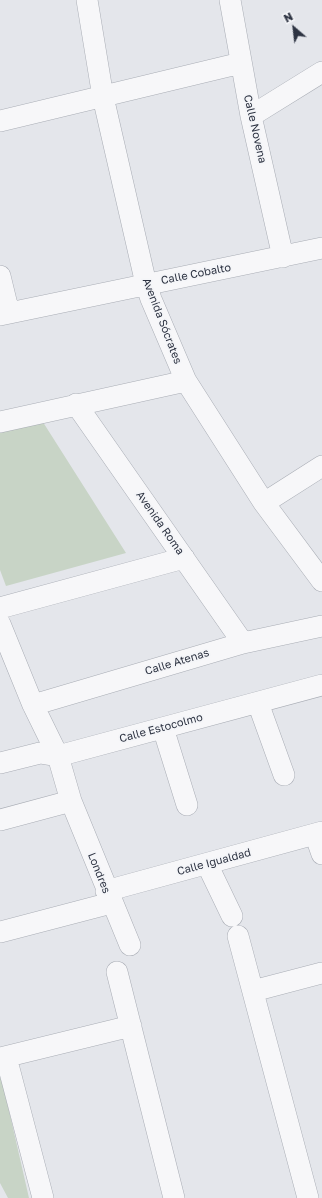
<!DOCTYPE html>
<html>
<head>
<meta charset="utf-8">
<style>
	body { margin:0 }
	#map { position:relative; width:322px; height:1198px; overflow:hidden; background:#e4e6eb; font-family:"Golos Text",sans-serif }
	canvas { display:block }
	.north { position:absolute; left:274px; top:8px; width:40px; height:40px; -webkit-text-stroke:3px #f4f5f8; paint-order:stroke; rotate:332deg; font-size:11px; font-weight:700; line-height:16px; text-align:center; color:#2d3342 }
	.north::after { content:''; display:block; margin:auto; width:14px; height:18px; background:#2d3342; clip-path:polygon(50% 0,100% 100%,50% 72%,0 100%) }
</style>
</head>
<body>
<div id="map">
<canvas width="322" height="1198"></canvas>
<div class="north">N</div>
</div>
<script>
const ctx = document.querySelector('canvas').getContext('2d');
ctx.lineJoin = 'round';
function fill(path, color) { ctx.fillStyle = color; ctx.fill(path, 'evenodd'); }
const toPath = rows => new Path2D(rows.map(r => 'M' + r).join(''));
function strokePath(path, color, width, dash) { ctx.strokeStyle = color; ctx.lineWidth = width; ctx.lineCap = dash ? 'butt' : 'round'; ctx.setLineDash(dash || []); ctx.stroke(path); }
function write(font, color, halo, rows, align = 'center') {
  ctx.font = font + ' "Golos Text",sans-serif'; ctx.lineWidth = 3.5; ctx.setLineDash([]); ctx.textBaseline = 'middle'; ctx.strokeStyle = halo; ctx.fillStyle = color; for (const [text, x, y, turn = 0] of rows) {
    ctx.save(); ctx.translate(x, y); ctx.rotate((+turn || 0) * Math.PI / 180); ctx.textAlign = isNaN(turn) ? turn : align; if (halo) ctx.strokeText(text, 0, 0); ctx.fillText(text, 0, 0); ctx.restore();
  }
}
fill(toPath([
	[41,419,126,553,6,586,0,570,0,430],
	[0,1078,2,1080,29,1198,8,1198,0,1183]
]), '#c8d4c6');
const minor = toPath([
	[87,0,103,97,146,284,151,299,186,381,264,503,322,581],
	[230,0,251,116,283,257],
	[251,116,322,72],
	[0,121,241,63],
	[0,276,9,313],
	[0,315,322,248],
	[76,404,243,643],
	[0,422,186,381],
	[264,503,322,466],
	[0,608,184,558],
	[0,624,33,705,58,756,71,801,130,945],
	[258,703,284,775],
	[33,705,243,643,322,626],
	[163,728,187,805],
	[0,763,40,753,58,756,322,685],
	[0,820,71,801],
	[315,834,322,854],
	[207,864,232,916],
	[106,891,322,832],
	[0,932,111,903],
	[238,936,308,1198],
	[117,972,174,1198],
	[253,991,322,973],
	[6,1057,43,1198],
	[0,1058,131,1026]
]);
strokePath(minor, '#a9adb5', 22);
strokePath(minor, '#f7f7f9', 21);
write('11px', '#2d3342', '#f4f5f8', [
	["Calle Novena",255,129,77],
	["Calle Cobalto",196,274,-11],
	["Avenida Sócrates",162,321,69],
	["Avenida Roma",160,523,55],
	["Calle Atenas",177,662,-17],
	["Calle Estocolmo",161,728,-15],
	["Calle Igualdad",214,862,-15],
	["Londres",99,873,68]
]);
</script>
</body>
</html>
